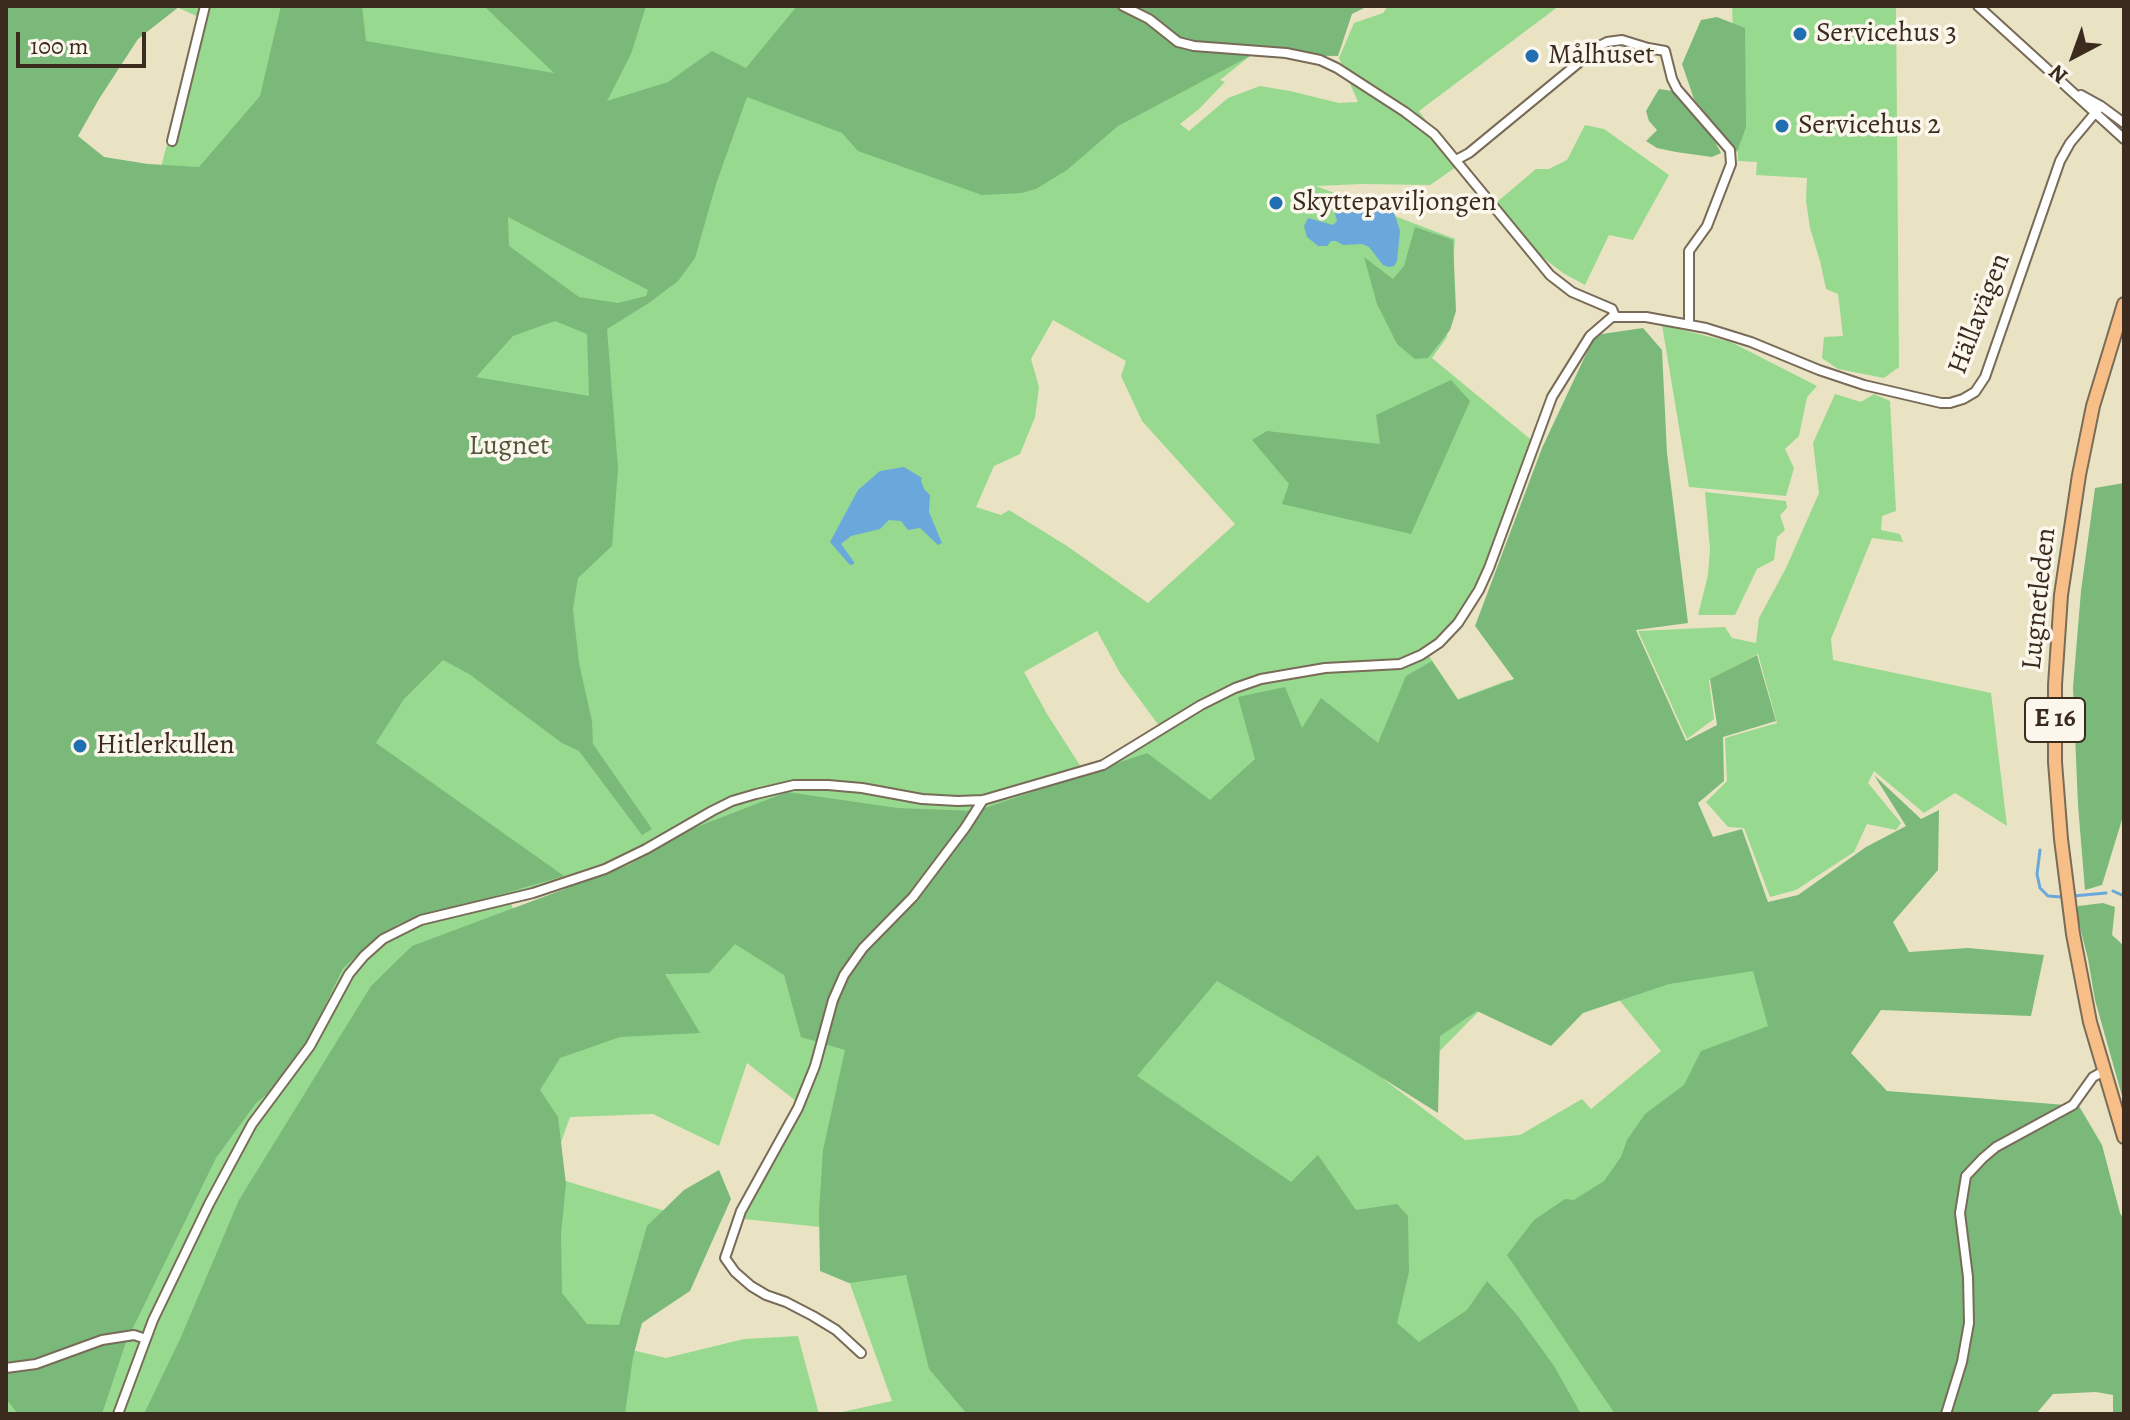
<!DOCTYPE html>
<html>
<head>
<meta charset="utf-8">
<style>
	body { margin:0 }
	#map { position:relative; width:2130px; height:1420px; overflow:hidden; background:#eae3c3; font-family:Alegreya,serif }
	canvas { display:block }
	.frame { position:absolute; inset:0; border:8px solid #3b2a1e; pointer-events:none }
	.north { position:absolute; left:2034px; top:16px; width:80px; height:80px; -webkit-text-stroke:6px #fbf7ec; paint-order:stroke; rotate:221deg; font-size:22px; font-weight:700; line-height:32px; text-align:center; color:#3b2a1e }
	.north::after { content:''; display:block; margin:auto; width:28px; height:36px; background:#3b2a1e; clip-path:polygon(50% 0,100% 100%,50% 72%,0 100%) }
	.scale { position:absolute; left:16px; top:32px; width:130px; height:36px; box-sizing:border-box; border:4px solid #3b2a1e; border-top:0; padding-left:10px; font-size:24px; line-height:28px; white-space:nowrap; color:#3b2a1e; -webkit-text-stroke:6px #fbf7ec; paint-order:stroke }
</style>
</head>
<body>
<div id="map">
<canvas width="2130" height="1420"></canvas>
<div class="frame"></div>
<div class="north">N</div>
<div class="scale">100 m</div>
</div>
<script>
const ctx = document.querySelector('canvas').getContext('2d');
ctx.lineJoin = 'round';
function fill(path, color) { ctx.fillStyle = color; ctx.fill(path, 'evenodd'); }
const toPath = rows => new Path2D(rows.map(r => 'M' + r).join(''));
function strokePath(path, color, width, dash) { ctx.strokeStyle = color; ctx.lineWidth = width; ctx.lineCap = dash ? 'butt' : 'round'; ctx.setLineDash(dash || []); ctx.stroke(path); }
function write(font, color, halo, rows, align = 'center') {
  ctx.font = font + ' Alegreya,serif'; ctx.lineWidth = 7; ctx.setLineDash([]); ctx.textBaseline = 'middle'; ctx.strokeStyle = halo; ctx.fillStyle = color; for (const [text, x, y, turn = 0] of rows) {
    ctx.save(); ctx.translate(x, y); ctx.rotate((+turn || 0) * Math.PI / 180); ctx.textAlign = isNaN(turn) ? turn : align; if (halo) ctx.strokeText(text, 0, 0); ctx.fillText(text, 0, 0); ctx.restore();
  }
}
fill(toPath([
	[6,6,51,6,60,149,159,174,201,18,174,6,1352,6,1255,52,1220,80,1225,82,1199,109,1180,124,1189,131,1228,98,1260,86,1290,91,1339,103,1358,102,1339,58,1354,23,1383,13,1388,6,1559,6,1419,111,1459,165,1430,185,1363,184,1316,186,1455,239,1447,337,1432,358,1535,443,1507,517,1463,618,1427,653,1458,699,1509,680,1577,736,1743,939,1843,1151,2124,1337,2087,1346,2027,1414,833,1414,892,1401,830,1228,734,1218,796,1101,747,1063,719,1146,653,1114,570,1117,549,1176,682,1216,632,1350,666,1358,744,1339,798,1336,819,1414,6,1414],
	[1053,320,1126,361,1121,376,1142,421,1235,524,1148,603,1067,546,1009,510,1001,515,976,507,994,466,1020,454,1035,417,1039,387,1031,359],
	[1097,631,1120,673,1160,727,1128,749,1083,770,1047,714,1024,672],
	[563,885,584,958,535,976,510,900],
	[1611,990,1661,1051,1591,1109,1582,1099,1520,1135,1465,1140,1382,1078,1427,1064,1482,1008],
	[1732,6,1896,6,1899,367,1884,378,1838,369,1822,358,1824,337,1843,336,1838,294,1826,289,1820,261,1810,228,1806,201,1807,178,1756,175,1757,162,1738,161],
	[1585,125,1604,129,1669,175,1633,240,1609,235,1585,285,1563,273,1541,256,1497,202,1536,169,1549,169,1567,160],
	[1662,325,1731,342,1817,386,1807,397,1799,436,1785,449,1794,468,1786,496,1689,487],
	[1835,394,1861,402,1874,394,1890,401,1896,511,1882,516,1881,530,1900,534,1903,542,1872,538,1831,639,1833,660,1991,693,2007,826,1955,793,1924,813,1874,771,1868,783,1901,823,1896,830,1867,824,1854,852,1796,890,1770,897,1744,828,1728,827,1706,802,1727,781,1725,738,1777,723,1758,654,1709,680,1714,719,1687,739,1638,631,1725,627,1732,638,1756,643,1759,618,1786,568,1819,493,1813,443],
	[1705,492,1786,501,1787,508,1780,515,1785,530,1777,537,1774,560,1757,569,1735,615,1698,615,1708,575,1710,549]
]), '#98d990');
fill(toPath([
	[6,6,180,6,138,39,99,99,78,136,104,157,148,164,199,167,260,96,281,6,362,6,366,41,554,73,484,6,646,6,631,54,607,101,668,82,712,51,746,68,797,6,1368,6,1352,14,1338,56,1252,55,1118,126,1067,170,1036,189,1021,193,982,195,858,151,842,133,747,97,716,184,695,258,678,281,649,303,607,329,618,469,612,546,578,578,573,609,579,663,592,721,593,744,652,829,642,835,579,751,562,743,469,674,443,660,404,699,376,743,564,876,399,924,361,952,343,968,305,1047,277,1086,256,1103,216,1158,126,1342,102,1414,18,1414,6,1399],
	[508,217,648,290,646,296,618,303,579,297,509,246],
	[555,321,587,334,589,396,476,377,513,336],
	[1717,17,1745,28,1746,127,1737,152,1694,99,1682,64,1701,20],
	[1659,89,1673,91,1712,136,1721,153,1712,157,1676,152,1657,148,1646,141,1657,130,1649,121,1646,111],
	[1415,227,1453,240,1456,311,1450,330,1428,358,1415,359,1397,344,1377,304,1364,257,1393,279,1404,266],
	[1643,328,1662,350,1667,453,1688,623,1636,630,1686,741,1717,725,1710,679,1757,655,1776,721,1723,737,1724,781,1698,803,1713,837,1742,829,1768,902,1798,895,1866,847,1906,826,1874,775,1921,819,1939,810,1938,870,1893,922,1909,952,1968,948,2044,955,2031,1016,1881,1010,1851,1053,1887,1091,2079,1106,2102,1145,2120,1213,2124,1220,2124,1414,2113,1414,2113,1395,2096,1392,2053,1394,2036,1414,1615,1414,1507,1255,1534,1220,1565,1199,1574,1200,1604,1181,1621,1157,1627,1140,1645,1114,1684,1085,1701,1051,1768,1026,1753,971,1669,984,1583,1013,1551,1046,1477,1011,1440,1036,1438,1113,1360,1064,1217,981,1137,1076,1291,1182,1318,1155,1356,1210,1397,1204,1408,1216,1409,1272,1397,1323,1419,1342,1467,1310,1487,1281,1517,1315,1554,1366,1581,1414,967,1414,929,1369,906,1275,849,1283,820,1271,819,1212,823,1150,845,1050,801,1037,784,975,735,944,709,973,665,974,700,1033,620,1037,560,1058,540,1090,558,1117,566,1184,561,1234,562,1293,587,1324,619,1325,647,1226,684,1190,719,1170,731,1199,690,1291,642,1323,633,1357,625,1414,144,1414,181,1337,239,1200,371,986,412,946,629,865,689,830,787,792,897,808,976,811,1147,753,1210,800,1255,759,1238,697,1285,687,1302,728,1321,698,1378,743,1406,676,1432,661,1458,700,1514,679,1475,626,1542,448,1595,335],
	[1451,380,1470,401,1411,534,1282,504,1289,484,1252,440,1267,431,1380,444,1376,415],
	[2124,483,2124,813,2102,885,2085,890,2078,805,2073,687,2081,591,2095,488],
	[2103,903,2115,907,2112,935,2124,946,2124,1103,2095,1000,2088,959,2077,915,2078,906]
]), '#7ab97a');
fill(toPath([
	[1375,197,1383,200,1395,215,1400,231,1397,261,1394,266,1389,267,1383,265,1369,247,1362,244,1343,245,1336,241,1331,241,1327,246,1318,246,1307,237,1304,226,1308,218,1333,225,1337,221,1334,210,1340,202,1353,204,1363,199],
	[904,467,922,478,921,481,924,489,930,495,929,512,942,543,938,545,920,528,908,530,901,521,889,520,880,529,851,536,841,544,854,562,854,564,850,565,830,542,858,490,880,471]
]), '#6aa7db');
strokePath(toPath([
	[2040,850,2037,874,2040,888,2048,896,2061,897],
	[2113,891,2124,896],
	[2073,896,2106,893]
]), '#6aa7db', 3);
const minor = toPath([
	[1123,6,1149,19,1178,42,1194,46,1286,53,1320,60,1337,68,1405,112,1434,134,1550,275,1572,292,1612,309,1615,316],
	[1978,6,2124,139],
	[2081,95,2101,106,2124,123],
	[172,141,205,6],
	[1456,160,1469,153,1599,46,1607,42,1622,40,1648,48,1665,51,1672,79,1677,89,1730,150,1731,164,1707,226,1689,251,1689,325],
	[861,1353,836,1330,813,1316,786,1302,766,1295,751,1286,735,1272,725,1258,741,1211,798,1108,815,1066,833,1000,844,975,863,948,913,897,965,828,983,800],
	[6,1368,36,1364,102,1340,134,1335,146,1339],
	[118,1414,153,1320,209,1204,252,1124,310,1046,349,974,364,956,383,939,421,920,533,893,605,869,646,849,712,811,732,801,756,794,794,785,828,785,862,788,922,799,958,801,983,800,1103,765,1201,705,1235,688,1261,679,1325,668,1400,664,1421,655,1439,643,1458,623,1479,590,1489,568,1552,397,1590,336,1612,317,1646,317,1706,328,1751,342,1819,370,1864,385,1941,403,1950,403,1963,399,1975,392,1985,377,2060,161,2070,143,2101,106],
	[1946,1414,1962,1362,1969,1323,1968,1277,1960,1213,1966,1176,1983,1158,1996,1147,2073,1105,2093,1077,2104,1071]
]);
const highway = toPath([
	[2124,304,2093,406,2079,475,2061,595,2055,685,2055,762,2061,839,2073,934,2090,1022,2124,1137]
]);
strokePath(minor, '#786b58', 12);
strokePath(highway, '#786b58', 16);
strokePath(minor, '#fff', 8);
strokePath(highway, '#f7be87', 12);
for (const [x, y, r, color] of [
	[1800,34,8,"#1f6fb2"],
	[1532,56,8,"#1f6fb2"],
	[1782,126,8,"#1f6fb2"],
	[1276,203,8,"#1f6fb2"],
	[80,746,8,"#1f6fb2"]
]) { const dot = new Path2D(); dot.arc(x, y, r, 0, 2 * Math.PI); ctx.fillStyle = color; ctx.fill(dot); strokePath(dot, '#fbf7ec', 3); }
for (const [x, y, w] of [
	[2055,720,60]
]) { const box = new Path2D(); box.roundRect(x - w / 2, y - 22, w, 44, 6); ctx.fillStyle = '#fbf7ec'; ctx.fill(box); strokePath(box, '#3b2a1e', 2); }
write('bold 26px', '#3b2a1e', null, [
	["E 16",2055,720]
]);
write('28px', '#3b2a1e', '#fbf7ec', [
	["Servicehus 3",1816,34],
	["Målhuset",1548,56],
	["Servicehus 2",1798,126],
	["Skyttepaviljongen",1292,203],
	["Hitlerkullen",96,746]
], 'left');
write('28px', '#3b2a1e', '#fbf7ec', [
	["Hällavägen",1980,314,-69],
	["Lugnetleden",2040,599,-84]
]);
write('28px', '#52563a', '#fbf7ec', [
	["Lugnet",509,447]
]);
</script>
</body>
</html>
